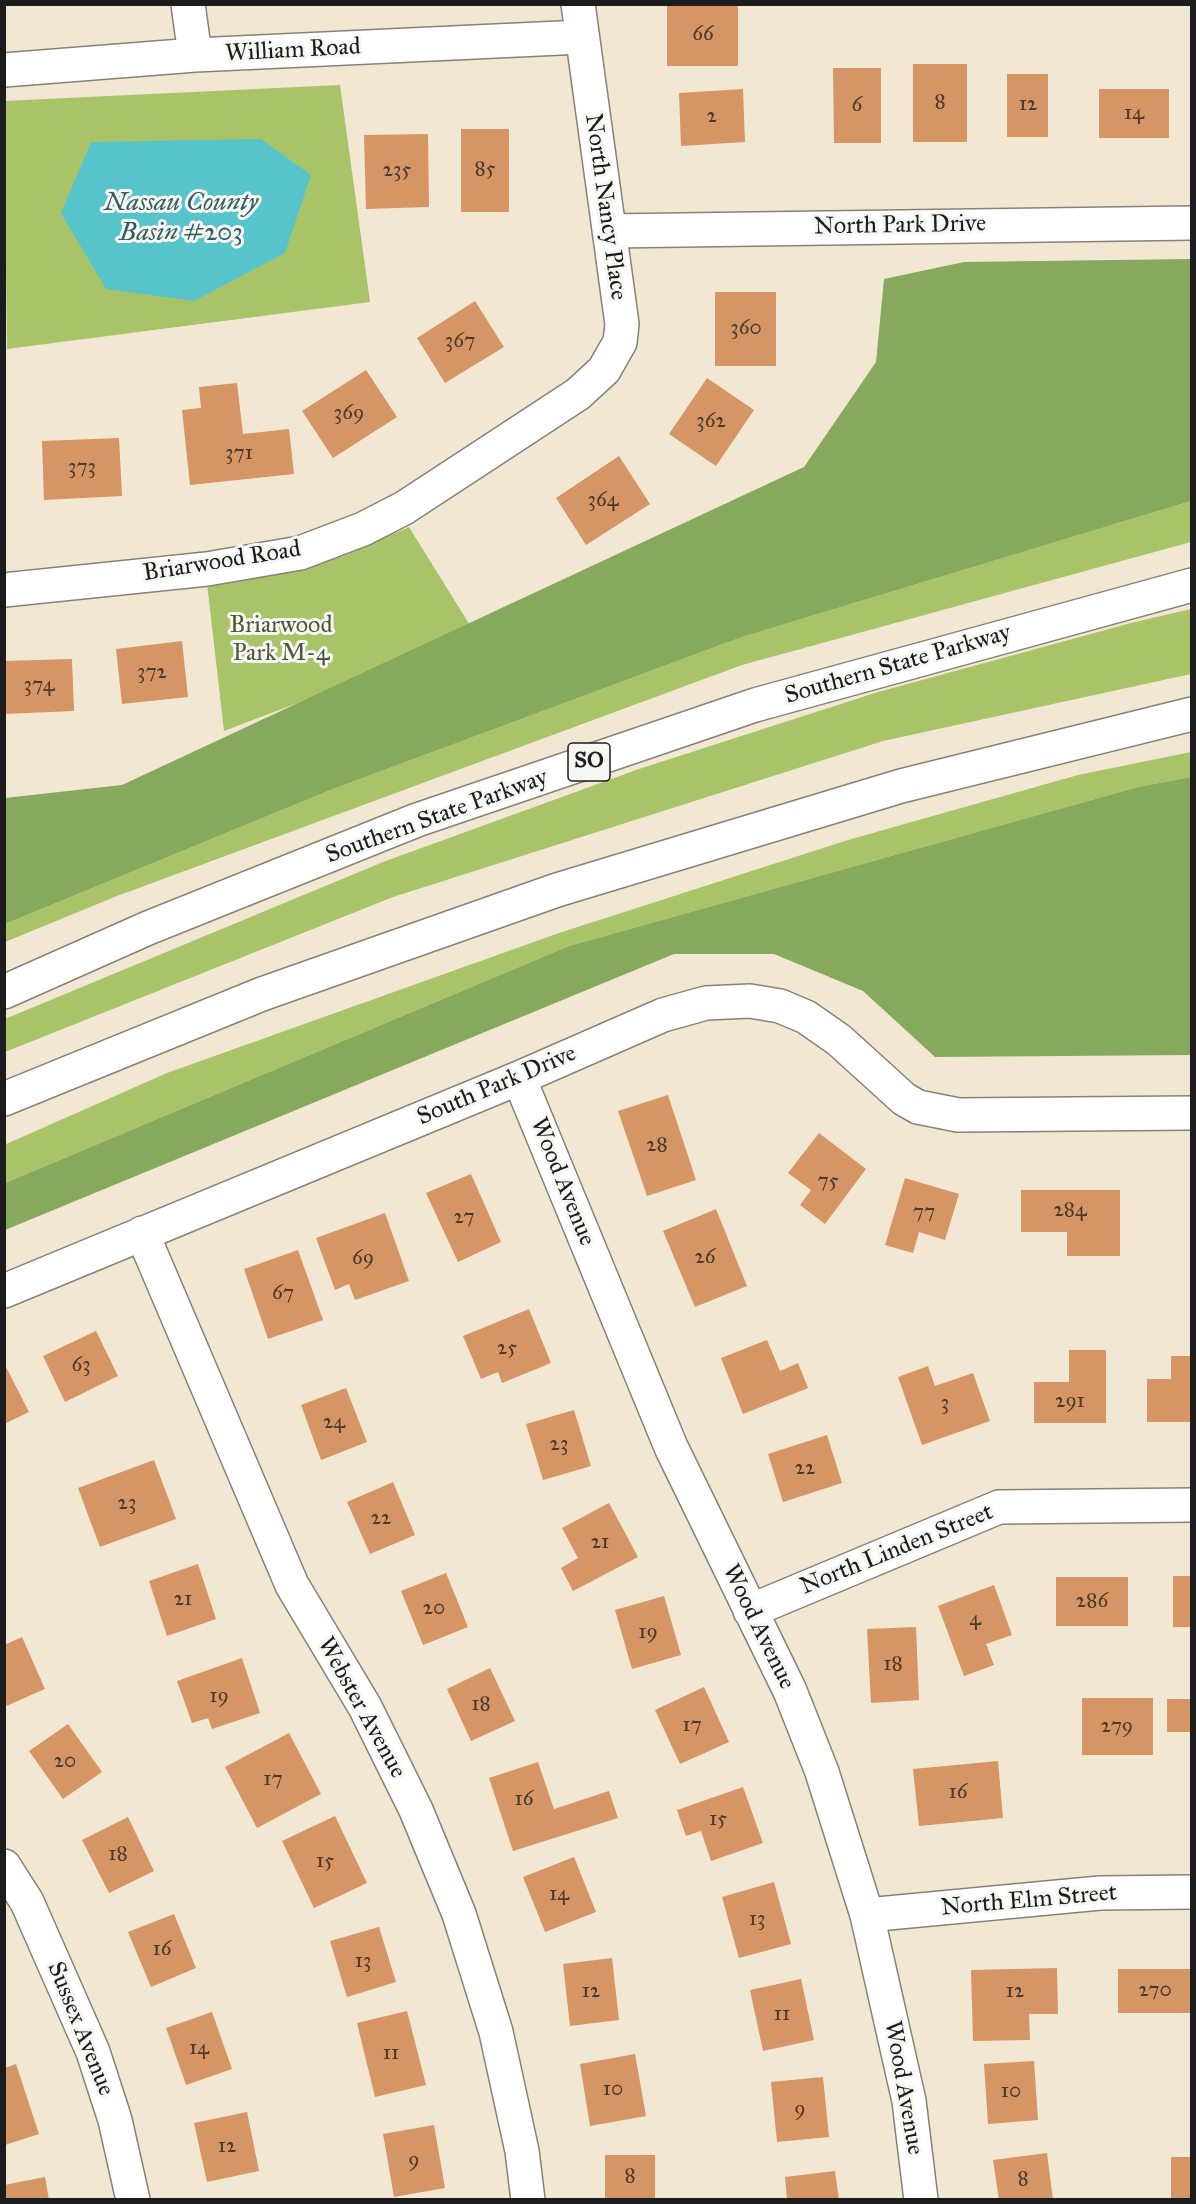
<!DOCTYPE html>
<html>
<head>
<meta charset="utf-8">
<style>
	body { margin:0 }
	#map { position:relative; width:1196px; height:2204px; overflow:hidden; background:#f2e7d2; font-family:"IM FELL Great Primer",serif }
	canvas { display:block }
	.frame { position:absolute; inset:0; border:6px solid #1c1c1c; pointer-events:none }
</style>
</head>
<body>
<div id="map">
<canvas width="1196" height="2204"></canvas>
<div class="frame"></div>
</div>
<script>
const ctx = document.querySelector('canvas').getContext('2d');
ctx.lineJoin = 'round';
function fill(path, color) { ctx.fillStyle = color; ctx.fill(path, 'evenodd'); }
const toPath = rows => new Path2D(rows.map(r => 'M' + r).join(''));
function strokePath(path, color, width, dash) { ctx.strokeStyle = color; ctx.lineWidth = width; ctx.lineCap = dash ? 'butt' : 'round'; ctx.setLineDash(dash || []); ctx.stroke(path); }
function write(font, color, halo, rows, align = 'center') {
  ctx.font = font + ' "IM FELL Great Primer",serif'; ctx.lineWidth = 6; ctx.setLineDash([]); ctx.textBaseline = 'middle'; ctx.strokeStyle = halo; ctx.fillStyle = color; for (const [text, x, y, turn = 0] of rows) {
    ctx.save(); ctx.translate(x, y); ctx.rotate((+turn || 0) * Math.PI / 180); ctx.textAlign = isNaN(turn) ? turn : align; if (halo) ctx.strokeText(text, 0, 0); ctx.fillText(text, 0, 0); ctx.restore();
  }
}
fill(toPath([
	[340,85,370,302,7,349,4,101],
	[1191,501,1191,542,742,665,117,896,5,942,5,924,333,789,742,637],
	[409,527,476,635,224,731,207,583,292,572,349,553],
	[1191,609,1191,674,883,741,393,897,5,1052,5,1019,383,862,639,769,878,692,1131,623],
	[1191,752,1191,777,1138,787,569,946,5,1183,4,1145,167,1073,559,933,848,840,1078,775]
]), '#a9c369');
fill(toPath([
	[1191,259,1191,501,742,637,333,789,5,924,5,798,122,785,804,467,876,362,884,279,964,262],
	[1191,777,1191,1055,935,1057,863,991,774,954,674,954,5,1230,5,1183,569,946,1138,787]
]), '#86a95d');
fill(toPath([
	[261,139,311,175,285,253,194,301,106,289,61,213,91,142]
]), '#57c4cb');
fill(toPath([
	[667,4,738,4,738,66,667,66],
	[913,64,967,64,967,142,913,142],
	[833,68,881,68,881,143,834,143],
	[1007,74,1048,74,1048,137,1007,137],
	[743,89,745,142,681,146,679,93],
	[1099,89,1169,89,1169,138,1099,138],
	[461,129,509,129,509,212,461,212],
	[428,134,429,207,366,209,364,135],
	[715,292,776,292,776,366,715,366],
	[475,301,504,347,445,383,417,338],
	[366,370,397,417,333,458,302,411],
	[707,378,754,410,716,466,669,434],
	[237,383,243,434,289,429,294,474,190,485,182,410,201,408,199,387],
	[119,438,122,496,44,500,42,441],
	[619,456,650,504,586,545,556,498],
	[182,641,188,697,122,704,116,649],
	[72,659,74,711,4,714,4,661],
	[668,1095,696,1180,647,1196,618,1111],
	[819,1133,866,1169,825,1224,800,1205,811,1190,788,1173],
	[471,1174,501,1242,458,1262,426,1193],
	[905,1178,959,1194,945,1240,919,1232,913,1253,885,1245],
	[1021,1190,1120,1190,1120,1256,1067,1256,1067,1232,1021,1232],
	[716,1209,747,1286,695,1307,663,1231],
	[385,1213,409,1281,355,1300,349,1284,335,1290,316,1238],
	[298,1250,323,1320,268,1339,244,1269],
	[529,1309,551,1363,502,1383,498,1372,481,1379,463,1336],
	[96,1331,118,1376,65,1402,43,1356],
	[767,1340,780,1371,798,1363,808,1388,743,1414,721,1358],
	[1069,1350,1106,1350,1106,1423,1034,1423,1034,1382,1069,1382],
	[1171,1356,1192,1356,1192,1422,1147,1422,1147,1379,1171,1379],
	[4,1363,29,1412,4,1424],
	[928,1366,935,1386,973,1373,990,1421,922,1445,898,1377],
	[346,1388,367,1442,321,1460,301,1405],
	[574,1410,591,1466,543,1480,526,1424],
	[827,1435,842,1483,783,1502,768,1454],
	[154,1460,176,1519,100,1547,78,1488],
	[393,1482,415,1535,370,1554,347,1502],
	[609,1503,638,1557,573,1591,561,1568,578,1558,562,1528],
	[198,1564,216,1619,167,1636,149,1581],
	[446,1573,468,1627,423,1645,401,1591],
	[1173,1576,1192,1576,1192,1627,1173,1627],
	[1056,1577,1128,1577,1128,1626,1056,1626],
	[994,1585,1012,1635,986,1644,994,1665,964,1676,938,1606],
	[664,1596,681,1655,632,1669,615,1610],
	[916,1627,919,1700,871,1703,867,1629],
	[22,1637,45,1689,4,1707,4,1645],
	[242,1658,260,1713,212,1729,208,1718,192,1723,177,1681],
	[490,1668,515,1721,471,1741,447,1689],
	[704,1687,729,1742,680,1764,655,1710],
	[1082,1698,1153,1698,1153,1755,1082,1755],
	[1167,1699,1192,1699,1192,1732,1167,1732],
	[68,1724,102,1772,63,1799,29,1751],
	[289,1733,321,1794,257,1828,225,1767],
	[998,1761,1003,1818,919,1826,913,1769],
	[538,1762,554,1809,609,1791,618,1818,513,1851,489,1778],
	[743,1787,763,1843,711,1861,701,1831,686,1836,677,1810],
	[335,1816,367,1883,314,1908,282,1841],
	[128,1817,154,1871,109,1893,82,1840],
	[574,1857,596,1912,545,1932,523,1877],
	[774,1882,791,1944,739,1958,722,1897],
	[174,1914,196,1968,151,1987,128,1932],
	[379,1927,396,1982,347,1997,330,1941],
	[612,1958,619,2020,570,2026,563,1964],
	[1057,1968,1058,2014,1029,2014,1030,2040,973,2041,971,1970],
	[1118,1969,1192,1969,1192,2013,1118,2013],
	[801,1979,814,2040,763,2051,750,1990],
	[407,2011,426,2085,375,2097,357,2023],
	[212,2012,232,2069,186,2085,166,2028],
	[635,2054,646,2116,590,2126,580,2064],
	[1034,2061,1038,2120,988,2124,984,2064],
	[16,2064,39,2134,5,2145,5,2068],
	[823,2077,829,2137,777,2142,771,2082],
	[247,2112,259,2171,207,2182,194,2123],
	[434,2125,445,2188,394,2197,383,2134],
	[1047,2153,1053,2200,999,2200,993,2160],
	[605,2155,655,2155,655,2200,605,2200],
	[1171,2157,1192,2157,1192,2200,1171,2200],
	[835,2171,839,2200,787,2200,785,2177],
	[45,2177,49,2200,4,2200,4,2185]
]), '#d59565');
const minor = toPath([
	[188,4,195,55],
	[4,70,195,55,582,37],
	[609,231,1192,223],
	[4,590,207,569,300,553,363,529,404,508,578,394,604,370,620,342,622,324,578,4],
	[519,1078,671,1447,790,1691,822,1772,867,1915,909,2101,921,2200],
	[142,1233,292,1585,365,1707,416,1810,459,1914,496,2032,522,2151,528,2200],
	[4,1291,519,1078,663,1015,706,1003,750,1001,780,1006,806,1017,839,1040,904,1099,918,1107,958,1115,1192,1113],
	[750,1611,999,1507,1192,1505],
	[4,1866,27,1902,93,2052,115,2120,133,2200],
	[867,1915,1100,1893,1192,1892]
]);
const highway = toPath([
	[4,992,148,928,417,820,755,705,1192,585],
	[4,1099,262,994,557,890,901,786,1192,714]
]);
strokePath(minor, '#878277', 36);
strokePath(highway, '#878277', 36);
strokePath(minor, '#fff', 33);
strokePath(highway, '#fff', 33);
write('21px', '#4a3a2e', null, [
	["66",703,35],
	["8",940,103],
	["12",1028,105],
	["6",857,106],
	["14",1134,114],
	["2",712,117],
	["85",485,170],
	["235",397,171],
	["360",746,329],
	["367",460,342],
	["369",349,414],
	["362",711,422],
	["371",239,454],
	["373",82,468],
	["364",603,501],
	["372",152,673],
	["374",39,686],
	["28",657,1146],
	["75",828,1182],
	["284",1070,1211],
	["77",924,1213],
	["27",464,1218],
	["26",705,1258],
	["69",363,1259],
	["67",283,1294],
	["25",507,1349],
	["63",81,1366],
	["291",1070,1402],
	["3",945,1404],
	["24",334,1423],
	["23",559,1445],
	["22",805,1469],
	["23",127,1504],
	["22",381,1519],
	["21",600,1543],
	["21",183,1600],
	["286",1092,1602],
	["20",434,1609],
	["4",975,1620],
	["19",648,1633],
	["18",893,1665],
	["19",219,1697],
	["18",481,1705],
	["17",692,1726],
	["279",1117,1727],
	["20",65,1762],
	["17",273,1780],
	["16",958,1793],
	["16",524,1800],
	["15",718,1820],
	["18",118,1855],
	["15",325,1862],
	["14",559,1895],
	["13",757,1920],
	["16",162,1950],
	["13",363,1962],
	["270",1155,1991],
	["12",591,1992],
	["12",1015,1992],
	["11",782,2015],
	["14",199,2049],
	["11",391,2054],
	["10",613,2090],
	["10",1011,2092],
	["9",800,2110],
	["12",227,2147],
	["9",414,2161],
	["8",630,2177],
	["8",1023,2180]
]);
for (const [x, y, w] of [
	[589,762,42]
]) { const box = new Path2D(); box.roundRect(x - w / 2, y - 19, w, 38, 4.5); ctx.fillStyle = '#f6f6f2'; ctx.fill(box); strokePath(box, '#1c1c1c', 1.5); }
write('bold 22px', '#1c1c1c', null, [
	["SO",589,762]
]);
write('24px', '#1c1c1c', '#f6f6f2', [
	["William Road",293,51,-3],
	["North Nancy Place",605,207,82],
	["North Park Drive",900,226,-1],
	["Briarwood Road",222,562,-9],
	["Southern State Parkway",898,665,-16],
	["Southern State Parkway",437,817,-20],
	["South Park Drive",497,1086,-23],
	["Wood Avenue",562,1182,68],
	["North Linden Street",897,1550,-22],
	["Wood Avenue",758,1627,64],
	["Webster Avenue",361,1708,61],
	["North Elm Street",1029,1901,-5],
	["Sussex Avenue",80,2029,68],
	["Wood Avenue",903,2088,80]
]);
write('24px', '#4d5637', '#f6f6f2', [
	["Briarwood",281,626],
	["Park M-4",281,654]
]);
write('italic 26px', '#345f62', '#f6f6f2', [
	["Nassau County",181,204],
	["Basin #203",181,234]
]);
</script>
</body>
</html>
